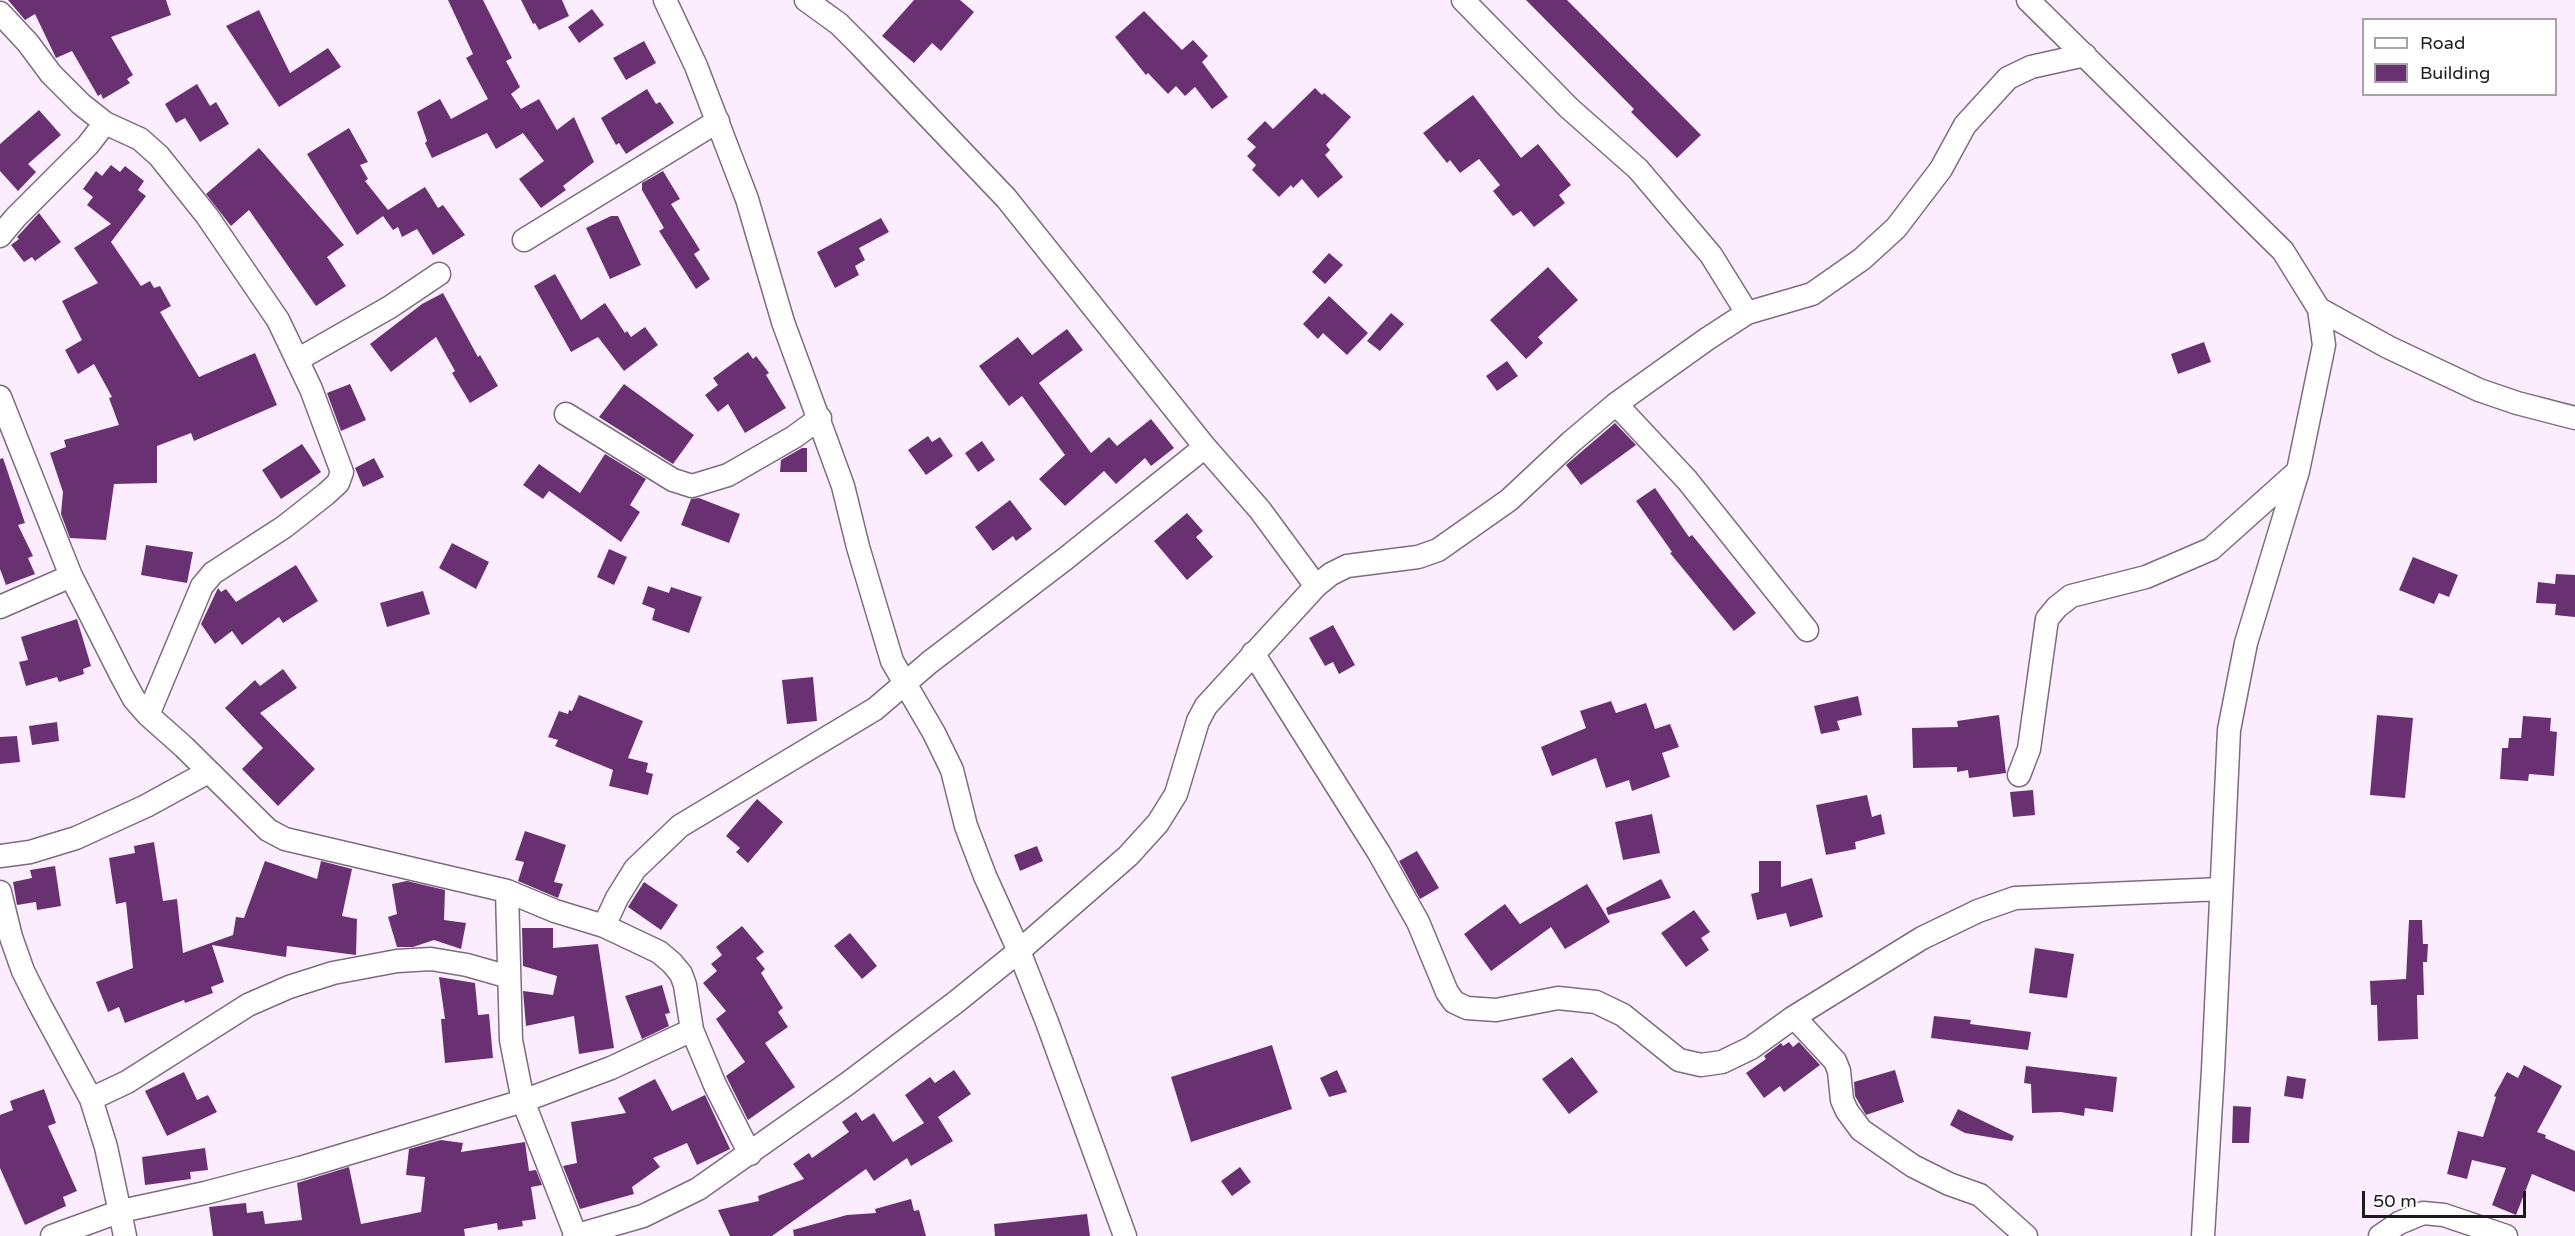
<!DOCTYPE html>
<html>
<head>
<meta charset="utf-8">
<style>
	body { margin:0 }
	#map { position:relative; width:2575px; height:1236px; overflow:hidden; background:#fcedfe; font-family:"Varela Round",sans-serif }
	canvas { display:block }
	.legend { position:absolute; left:2362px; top:18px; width:195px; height:78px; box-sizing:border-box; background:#fff; border:2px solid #a5a3a5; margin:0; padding:8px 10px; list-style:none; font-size:18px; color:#1e181f }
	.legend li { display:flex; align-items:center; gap:12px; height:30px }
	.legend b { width:30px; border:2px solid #a5a3a5 }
	.scale { position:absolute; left:2362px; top:1191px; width:164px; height:27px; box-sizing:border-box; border:3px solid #1e181f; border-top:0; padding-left:8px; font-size:18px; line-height:21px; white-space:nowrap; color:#1e181f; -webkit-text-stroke:4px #fff; paint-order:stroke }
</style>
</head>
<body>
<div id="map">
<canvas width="2575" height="1236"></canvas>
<ul class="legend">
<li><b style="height:8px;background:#fff"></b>Road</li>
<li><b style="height:16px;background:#693172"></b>Building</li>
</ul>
<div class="scale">50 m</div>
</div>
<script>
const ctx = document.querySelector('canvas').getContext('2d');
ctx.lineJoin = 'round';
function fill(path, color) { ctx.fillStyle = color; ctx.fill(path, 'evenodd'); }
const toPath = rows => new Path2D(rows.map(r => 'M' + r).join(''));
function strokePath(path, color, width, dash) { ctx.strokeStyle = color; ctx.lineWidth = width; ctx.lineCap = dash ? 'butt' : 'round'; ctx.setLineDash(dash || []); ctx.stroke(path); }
fill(toPath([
	[8,0,166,0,171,15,111,37,133,75,127,79,130,83,103,99,101,94,98,96,72,51,56,58,35,14,25,20],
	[448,0,483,0,512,58,506,61,520,87,511,94,521,109,539,99,557,130,574,117,594,162,563,186,566,190,541,208,519,179,544,161,523,133,496,149,487,133,432,158,425,143,427,141,417,112,440,99,451,119,488,99,466,58,473,54],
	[521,0,562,0,569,16,539,30,535,23,533,24],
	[914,0,960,0,974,12,941,51,932,43,914,63,882,36],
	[1526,0,1567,0,1701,135,1677,158,1631,112,1634,109],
	[592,9,604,25,579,43,568,27],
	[259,10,290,73,328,48,341,67,279,107,226,26],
	[1144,11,1182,50,1193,40,1208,56,1202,62,1228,97,1212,109,1195,87,1185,96,1176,86,1168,94,1148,73,1146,75,1115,37],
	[644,41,656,63,626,80,613,58],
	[197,84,210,106,216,102,229,124,200,142,185,118,176,123,165,104],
	[1315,88,1322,95,1324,93,1351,117,1326,145,1330,150,1325,155,1343,177,1318,198,1302,179,1293,188,1291,185,1279,197,1252,170,1256,165,1247,156,1256,147,1247,139,1265,121,1273,129],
	[647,89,656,104,660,102,674,123,626,154,619,143,616,145,601,118],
	[1473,95,1521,158,1538,144,1571,185,1559,195,1565,203,1534,227,1521,211,1513,216,1493,191,1500,185,1479,159,1460,173,1450,160,1447,163,1423,133],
	[39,110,61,135,28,164,36,172,18,191,0,171,0,144],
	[349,128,368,162,360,165,368,179,365,181,388,210,425,187,438,208,443,205,465,235,433,255,417,229,402,237,398,227,393,230,383,216,357,235,307,154],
	[259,148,344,245,327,257,346,286,316,306,249,210,231,226,206,194],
	[111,165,120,172,125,166,144,181,138,190,146,196,111,242,141,286,150,281,154,288,160,286,171,306,160,312,199,377,255,353,277,405,194,441,191,433,157,446,157,483,114,484,106,540,70,538,61,514,63,492,50,453,66,447,64,440,119,425,109,398,112,397,94,364,78,374,65,350,82,340,62,301,98,283,74,248,111,224,87,205,93,197,83,189,96,171,102,176],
	[663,171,680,199,671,204,700,250,694,254,710,279,696,289,659,231,664,228,642,190,642,183],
	[39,213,61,242,35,261,32,257,24,262,11,245,19,239,17,237],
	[611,216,618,216,641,265,610,279,586,228],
	[881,218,889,232,859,248,865,260,855,266,859,275,835,288,817,252],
	[1329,253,1343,265,1325,284,1312,272],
	[1548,267,1578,300,1538,337,1543,343,1526,359,1490,320],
	[555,274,581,320,605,303,625,333,627,331,631,337,645,327,658,345,624,371,598,337,571,352,534,286],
	[443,293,478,357,480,355,498,386,470,403,452,373,455,371,436,337,391,372,370,344,422,304],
	[1329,296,1368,333,1347,355,1323,333,1318,339,1303,324],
	[1391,313,1404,324,1380,351,1367,341],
	[1067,329,1083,350,1039,383,1091,453,1109,437,1117,446,1151,419,1174,448,1151,466,1145,458,1116,484,1104,471,1065,506,1039,479,1065,455,1022,396,1009,406,979,366,1018,337,1032,355],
	[2204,342,2211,362,2178,374,2171,354],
	[748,352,753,359,756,356,769,373,766,375,786,408,745,433,728,404,718,412,705,395,718,385,713,378],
	[1507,361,1518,376,1497,391,1486,376],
	[350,384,366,420,341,431,327,393],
	[624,384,694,435,673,464,599,417],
	[1615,423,1636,445,1581,485,1566,465],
	[928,436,932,442,940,437,953,456,926,475,908,450],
	[982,441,995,460,978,472,965,453],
	[302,444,321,472,281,499,262,470],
	[802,448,807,448,807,472,780,472,781,460],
	[605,454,646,479,630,505,640,512,621,542,549,491,543,499,523,485,539,464,580,493],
	[3,458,25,523,18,525,33,556,28,558,35,574,6,585,0,569,0,459],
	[374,458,384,477,363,487,355,468],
	[1655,488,1689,537,1692,535,1756,613,1734,631,1670,553,1672,552,1636,501],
	[699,498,740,514,729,543,681,525,691,499],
	[1010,500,1032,529,1016,541,1013,536,993,551,975,527],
	[1187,513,1203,531,1196,537,1213,557,1187,580,1154,541],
	[452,543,489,562,476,589,439,568],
	[146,545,193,552,187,583,141,575],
	[609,549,627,557,614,585,597,577],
	[2413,557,2458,575,2449,597,2439,593,2434,604,2399,590],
	[296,565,318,601,283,623,279,617,242,645,232,631,215,644,201,624,218,588,221,592,226,589,236,602],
	[2556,574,2575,575,2575,617,2555,615,2556,604,2536,603,2538,582,2555,584],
	[648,586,669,593,671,587,702,597,689,633,652,620,655,609,642,604],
	[423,591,430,614,387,627,380,603],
	[77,619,91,666,83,669,84,674,59,682,57,677,26,686,19,662,28,660,21,637],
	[1333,625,1355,665,1339,674,1333,662,1325,666,1309,638],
	[283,669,297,688,260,713,315,769,278,806,242,769,263,748,225,708,255,680,260,686],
	[813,677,817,721,787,724,782,680],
	[579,695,643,721,628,758,648,763,646,772,653,774,648,795,609,786,613,770,555,746,558,740,548,737,559,711,568,714,569,710,572,711],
	[1858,696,1862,715,1837,721,1840,730,1821,734,1814,706],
	[1611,701,1616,713,1646,703,1655,729,1670,724,1679,747,1662,753,1670,777,1632,791,1629,780,1606,788,1596,758,1552,776,1541,747,1586,728,1580,711],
	[1999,715,2006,773,1969,778,1968,770,1957,772,1957,767,1913,768,1912,728,1958,727,1957,721],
	[2377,715,2413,718,2405,798,2370,795],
	[2523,716,2551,718,2550,731,2557,732,2554,776,2529,774,2528,781,2500,779,2502,748,2508,748,2509,738,2521,738],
	[57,722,59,741,32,745,29,726],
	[17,736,20,762,0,764,0,737],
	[2033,790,2035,815,2013,817,2010,792],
	[1867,795,1872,817,1881,814,1885,834,1855,842,1856,849,1826,855,1816,805],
	[757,799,783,822,748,863,736,852,740,848,726,836],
	[1652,814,1660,853,1623,860,1615,822],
	[525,831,566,845,554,882,563,884,558,898,518,881,524,862,515,860],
	[154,842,163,901,177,899,183,953,233,935,236,917,244,918,265,861,317,879,321,861,352,869,342,916,357,919,356,955,287,946,286,957,212,945,224,982,211,987,213,993,185,1003,184,1000,125,1023,119,1007,108,1012,96,982,133,968,126,902,116,904,109,858,135,853,134,846],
	[1037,846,1043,861,1020,871,1014,855],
	[1417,851,1439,888,1420,899,1399,861],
	[1759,861,1781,861,1781,887,1812,878,1823,917,1790,927,1786,913,1757,920,1751,894,1759,892],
	[55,866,61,906,37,910,36,902,17,905,13,882,32,878,30,870],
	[1661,879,1671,898,1608,915,1606,908],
	[407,881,445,890,444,920,466,923,461,949,434,940,413,947,397,947,388,917,397,914,392,884],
	[644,882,678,905,661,930,628,907],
	[1587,884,1610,922,1565,949,1551,927,1491,971,1464,934,1505,904,1520,924],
	[1694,910,1710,932,1701,938,1709,950,1686,967,1661,933],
	[2409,920,2422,920,2423,944,2428,944,2427,962,2423,962,2424,995,2417,995,2418,1039,2378,1041,2377,1005,2371,1005,2370,981,2406,979],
	[742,926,764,952,756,958,765,969,761,973,783,1008,778,1012,788,1027,765,1043,795,1087,748,1120,726,1076,745,1062,716,1019,726,1011,703,983,717,971,711,964,722,955,716,947],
	[522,928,553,928,553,948,598,944,614,1048,579,1054,574,1016,526,1026,523,991,553,995,557,976,523,966],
	[850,933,877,966,862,979,834,946],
	[2035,948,2074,954,2067,998,2029,993],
	[439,977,475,983,478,1015,489,1014,493,1058,445,1063,441,1019,445,1019],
	[662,985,670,1013,665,1014,669,1026,642,1039,625,996],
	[1934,1016,1971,1020,1970,1024,2031,1032,2028,1050,1931,1038],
	[1789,1042,1793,1047,1799,1042,1820,1065,1784,1092,1780,1086,1764,1098,1746,1073,1766,1059,1764,1056,1781,1043,1783,1046],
	[1272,1045,1292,1109,1191,1142,1171,1077],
	[1572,1057,1598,1092,1569,1114,1542,1079],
	[2524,1065,2562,1086,2537,1132,2546,1135,2545,1138,2575,1151,2575,1192,2532,1174,2516,1215,2492,1205,2506,1168,2472,1160,2467,1179,2447,1174,2458,1131,2483,1137,2496,1097,2494,1096,2507,1072,2518,1078],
	[2026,1066,2117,1077,2113,1112,2085,1108,2084,1116,2061,1112,2032,1113,2031,1084,2024,1083],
	[954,1070,971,1094,938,1117,953,1141,911,1166,907,1158,874,1181,866,1169,772,1236,730,1236,718,1210,759,1201,758,1196,804,1179,793,1164,809,1153,812,1158,849,1132,842,1122,856,1112,862,1121,874,1113,893,1142,924,1123,905,1095,930,1077,935,1083],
	[1337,1070,1347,1092,1329,1097,1320,1078],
	[1895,1070,1904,1102,1866,1115,1855,1096,1854,1082],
	[184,1072,197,1100,208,1095,217,1112,167,1136,145,1091],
	[2287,1076,2306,1079,2303,1099,2284,1096],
	[655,1079,672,1111,705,1095,730,1149,697,1165,687,1143,653,1158,660,1167,632,1187,634,1194,580,1209,563,1166,577,1163,571,1122,626,1113,618,1098],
	[44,1089,56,1123,48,1126,77,1191,63,1197,66,1206,25,1225,0,1168,0,1115,13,1110,10,1101],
	[2233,1106,2251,1107,2249,1143,2232,1143],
	[1958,1109,2014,1136,2012,1141,1965,1133,1950,1125],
	[441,1140,463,1143,461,1152,525,1142,529,1171,536,1170,542,1185,531,1187,536,1219,522,1221,523,1226,498,1230,497,1223,464,1229,465,1236,213,1236,209,1207,246,1203,247,1213,263,1211,265,1224,302,1220,297,1183,349,1167,361,1224,421,1212,425,1177,406,1175,409,1149],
	[205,1148,208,1170,190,1172,191,1179,145,1185,142,1157],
	[1240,1167,1251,1182,1232,1196,1221,1181],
	[911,1199,914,1211,919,1210,926,1236,794,1236,793,1230,847,1215,876,1213,875,1209],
	[1087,1214,1090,1236,995,1236,994,1224]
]), '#693172');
const minor = toPath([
	[665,0,696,66,747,199,783,322,843,486,858,547,892,661,934,733,952,770,966,826,985,876,1019,951,1047,1022,1125,1236],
	[806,0,839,24,860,45,1006,198,1205,447,1260,510,1316,586],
	[1463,0,1569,108,1638,169,1711,255,1747,313],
	[2028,0,2283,251,2319,309,2324,345,2298,471,2246,643,2229,730,2213,1070,2203,1236],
	[0,13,28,43,51,74,81,104,105,123,140,139,159,156,207,216,278,320,311,389,342,472,338,483,326,494,284,527,213,573,202,586,148,715],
	[0,236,16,217,88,145,105,123],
	[524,240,718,121],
	[2319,309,2388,347,2479,390,2517,403,2575,418],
	[297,360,390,307,439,274],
	[0,397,71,576,121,675,134,699,148,715,184,747,268,830,285,839,507,891,555,911,604,926,659,952,672,963,681,974,685,985,692,1030,715,1085,750,1154],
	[1616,404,1687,480,1807,630],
	[566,414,673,480,692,486,728,475,794,437,820,418],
	[0,607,71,576],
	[1253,653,1379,853,1418,922,1447,992,1454,1002,1467,1008,1496,1010,1558,998,1596,1002,1623,1015,1679,1060,1701,1065,1722,1062,1751,1048,1794,1017,1922,938,1978,911,2015,898,2221,889],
	[2019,775,2029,749,2047,619,2057,607,2071,596,2146,577,2211,549,2298,471],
	[0,856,30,852,76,838,146,806,208,772],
	[507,891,511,1040,523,1101,576,1236],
	[0,892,11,937,23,971,39,1003,91,1099,106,1147,125,1236],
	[604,926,617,898,635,869,680,826,875,709,930,662,1065,559,1205,447],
	[1794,1017,1835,1061,1839,1071,1842,1100,1847,1111,1861,1130,1913,1166,1949,1184,1980,1195,2026,1236],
	[91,1099,127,1082,248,1005,289,987,333,973,397,961,431,959,467,965,509,977],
	[52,1236,121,1211,205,1193,300,1168,523,1101,611,1068,692,1030],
	[574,1236,643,1216,698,1189,847,1084,956,1002,1019,951,1128,856,1158,823,1176,794,1198,721,1206,706,1316,586,1331,574,1347,566,1418,557,1438,550,1509,500,1571,442,1616,404,1707,339,1747,313,1812,294,1862,259,1896,228,1941,169,1965,125,2008,78,2031,67,2085,55],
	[2380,1236,2399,1223,2423,1213,2444,1215,2506,1236]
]);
strokePath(minor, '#7d6c7f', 25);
strokePath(minor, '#fff', 22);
</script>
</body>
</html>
